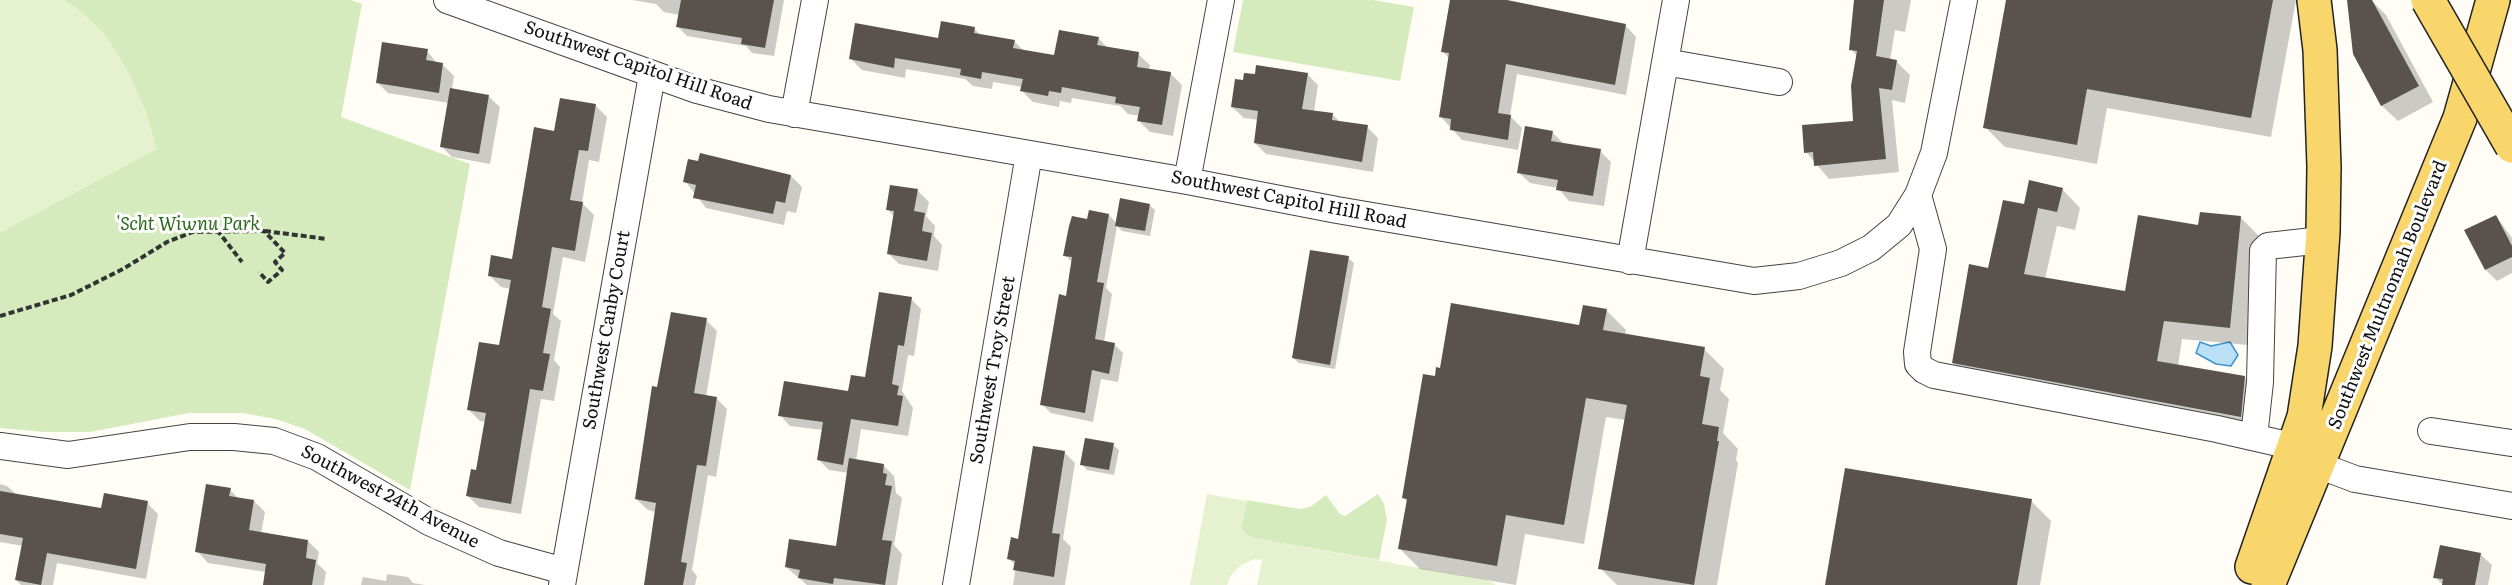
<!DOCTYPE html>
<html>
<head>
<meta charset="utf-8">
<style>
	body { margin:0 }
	canvas { display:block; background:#fffdf5 }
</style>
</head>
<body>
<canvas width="2512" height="585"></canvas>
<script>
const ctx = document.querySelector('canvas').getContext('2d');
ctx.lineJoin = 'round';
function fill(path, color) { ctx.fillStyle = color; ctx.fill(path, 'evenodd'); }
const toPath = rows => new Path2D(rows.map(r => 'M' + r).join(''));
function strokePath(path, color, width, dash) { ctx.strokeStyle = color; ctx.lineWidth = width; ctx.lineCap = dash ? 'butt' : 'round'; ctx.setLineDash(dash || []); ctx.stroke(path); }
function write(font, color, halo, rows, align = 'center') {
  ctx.font = font + ' Literata,serif'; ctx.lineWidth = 6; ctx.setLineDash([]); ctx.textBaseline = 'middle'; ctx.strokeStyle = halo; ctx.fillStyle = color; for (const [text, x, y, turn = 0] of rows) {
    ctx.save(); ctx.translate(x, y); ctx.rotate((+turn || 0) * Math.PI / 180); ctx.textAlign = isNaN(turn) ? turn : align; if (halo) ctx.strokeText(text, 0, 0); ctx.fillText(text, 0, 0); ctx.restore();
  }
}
fill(toPath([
	[0,0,351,0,362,4,341,117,470,164,410,490,305,429,275,419,243,413,189,413,90,432,45,432,0,428],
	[1243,0,1373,0,1414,7,1400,81,1233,52],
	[1378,494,1384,504,1387,520,1379,560,1253,538,1246,534,1241,527,1247,500,1300,509,1310,507,1326,495,1340,514,1345,516]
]), '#d5ebbd');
fill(toPath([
	[0,0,64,0,77,8,106,35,128,71,146,111,157,149,0,233],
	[1207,494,1247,501,1241,527,1246,534,1253,538,1487,580,1496,585,1257,585,1262,560,1255,559,1241,565,1231,575,1227,585,1190,585]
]), '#e6f2cf');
const water = toPath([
	[2200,342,2211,346,2230,342,2238,355,2231,366,2216,364,2196,353,2200,342]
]);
fill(water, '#b9e0f7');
strokePath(water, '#3f96cf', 1.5);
fill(toPath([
	[632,0,784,0,774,56,752,53,746,46,687,36,678,27,680,15,664,12,656,4],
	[1452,0,1493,0,1625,25,1636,37,1626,95,1517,74,1510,116,1522,128,1518,150,1462,140,1440,116,1449,58,1442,51],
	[1856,0,1911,0,1905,32,1895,30,1890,61,1897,62,1910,75,1905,103,1892,100,1899,172,1829,179,1806,152,1855,122,1857,56,1851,49],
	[2008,0,2296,0,2271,137,2107,108,2097,164,2005,147,1985,127],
	[2360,0,2371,0,2386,15,2433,102,2398,121,2382,106,2354,53],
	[974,28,981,36,1014,41,1025,52,1055,57,1098,38,1109,49,1138,54,1150,65,1149,70,1171,74,1182,85,1173,136,1150,132,1139,121,1140,116,1128,114,1120,106,1072,98,1071,103,1060,101,1059,107,1033,102,1022,91,1023,87,993,82,992,89,973,86,965,79,906,69,905,78,862,70,851,59,939,40],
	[427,51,438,64,443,65,454,76,452,89,488,96,500,107,490,164,452,157,441,146,449,103,388,93,377,82],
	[1307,74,1318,85,1314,112,1333,115,1341,123,1367,127,1378,138,1373,172,1266,154,1255,143,1259,120,1244,118,1232,107,1244,82],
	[596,106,607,117,599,162,589,160,582,203,594,215,585,262,563,257,553,314,561,321,554,360,560,367,554,401,541,399,521,514,479,507,467,495,477,471,486,422,480,421,469,410,501,347,511,289,501,287,490,276,513,260,555,133],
	[1552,132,1563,143,1600,151,1611,162,1604,206,1569,201,1558,188,1530,183,1518,172],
	[791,176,802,187,796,213,787,211,784,225,706,208,685,181],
	[2062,189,2080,208,2075,230,2057,226,2045,279,2127,293,2241,218,2259,236,2248,345,2182,339,2178,366,2244,377,2263,396,2259,434,1972,381,1953,363,1990,270,2025,206],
	[918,191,929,202,926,216,935,226,934,236,942,245,938,271,899,264,888,253,895,217,888,210],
	[1149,205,1155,210,1150,236,1122,231,1117,226,1106,288,1112,294,1104,342,1114,344,1123,353,1118,382,1101,379,1093,422,1051,413,1042,404,1067,297,1073,263,1065,255,1088,220,1109,215,1117,224],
	[2496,216,2512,238,2512,273,2497,281,2486,270,2466,231],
	[1348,258,1354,263,1335,369,1299,363,1293,358],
	[911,299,921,309,914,356,908,355,902,391,913,408,908,436,861,429,856,461,883,465,894,476,896,493,902,498,894,545,902,554,897,585,807,585,786,567,838,548,849,473,829,470,818,459,823,430,790,426,780,415,850,392,866,379],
	[1606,310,1626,330,1625,335,1704,349,1724,369,1720,390,1729,399,1723,433,1738,449,1736,460,1738,463,1717,585,1617,585,1600,568,1626,420,1606,417,1584,544,1525,534,1516,585,1420,569,1400,549,1408,502,1403,498,1436,378,1441,369,1581,327],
	[706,320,717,331,706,397,716,398,727,409,716,477,708,475,692,570,697,576,695,585,645,585,656,512,648,510,636,499,658,389],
	[1113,445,1119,450,1114,475,1087,470,1082,464],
	[1064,452,1075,463,1063,539,1071,547,1065,585,1013,585,1016,566,1009,559],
	[0,484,7,486,17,495,102,510,147,503,158,514,146,579,57,563,53,585,21,585,16,580,23,546,0,542],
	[230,490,239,499,254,501,265,512,261,534,308,541,319,552,317,563,326,572,324,585,264,585,266,572,208,563,197,551],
	[2031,501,2051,521,2040,585,1827,585],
	[2480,554,2492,565,2488,585,2443,585,2435,577],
	[387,574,408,577,413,583,425,585,361,585,363,577,386,581]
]), '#0003');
fill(toPath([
	[681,0,774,0,765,48,741,44,742,38,676,27],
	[1450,0,1507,0,1626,24,1615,85,1506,64,1498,113,1511,115,1508,140,1450,130,1451,119,1439,117,1449,53,1441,52],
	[1854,0,1884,0,1876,56,1897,60,1892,90,1879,88,1886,159,1814,166,1813,152,1804,153,1802,125,1853,121,1851,86,1857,51,1849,50],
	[2006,0,2273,0,2251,118,2087,89,2077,145,1983,128],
	[2347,0,2372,0,2419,86,2381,106,2353,54],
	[941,21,975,27,974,33,1015,40,1013,48,1054,55,1059,30,1099,37,1097,45,1139,52,1137,67,1171,72,1162,125,1137,121,1140,107,1115,103,1116,97,1062,87,1061,93,1049,91,1048,96,1020,91,1023,79,982,72,981,79,960,75,961,69,895,58,894,68,849,59,855,23,938,38],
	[382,42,428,49,426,60,443,63,439,93,376,83],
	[1256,65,1308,73,1302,109,1333,113,1332,120,1368,125,1362,162,1254,143,1258,111,1231,107,1235,79,1243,80,1244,73,1255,74],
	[450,88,489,95,479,154,440,147],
	[560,98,596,104,588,151,579,150,570,200,583,202,575,251,552,247,542,307,551,309,543,353,550,354,543,391,530,389,511,504,466,496,471,469,476,470,486,413,467,410,479,342,499,345,511,280,488,276,491,255,512,259,534,127,554,131],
	[1525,126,1553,131,1551,141,1601,149,1593,196,1556,190,1558,180,1517,173],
	[700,153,791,175,785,203,776,201,773,214,693,198,696,185,683,182,688,159,698,161],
	[2029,180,2063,188,2057,212,2038,208,2024,274,2125,291,2138,215,2198,225,2200,212,2241,216,2230,328,2164,321,2157,361,2245,376,2241,417,1952,363,1969,264,1988,268,2003,200,2024,204],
	[890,185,918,189,914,211,925,213,922,231,932,233,927,261,887,254,894,211,886,210],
	[1120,198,1150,204,1145,231,1115,226],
	[1089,210,1109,214,1097,282,1104,283,1095,339,1115,343,1109,374,1092,370,1085,413,1040,405,1059,294,1066,296,1072,257,1063,256,1069,226,1072,216,1087,219],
	[2496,215,2512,246,2512,257,2485,270,2464,230],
	[1310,250,1349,256,1330,365,1292,358],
	[879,292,912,297,904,346,898,345,892,384,899,386,897,395,903,396,898,426,851,419,843,465,817,460,823,422,778,416,784,381,848,391,851,375,865,377],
	[1451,303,1579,325,1583,305,1607,309,1603,330,1705,347,1700,376,1710,378,1702,424,1719,427,1717,441,1719,441,1694,585,1598,569,1627,405,1586,398,1564,525,1506,515,1497,566,1398,549,1407,499,1402,498,1423,374,1435,376,1436,367,1440,368],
	[671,312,707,318,694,393,717,397,706,466,697,465,681,562,687,563,683,585,644,585,656,503,635,499,652,386,657,387],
	[1085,438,1114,443,1109,470,1080,465],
	[1033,446,1065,451,1052,533,1060,534,1054,577,1013,570,1015,561,1007,559,1011,537,1018,539],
	[849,458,884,464,883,473,887,474,885,485,892,486,882,540,892,541,885,585,834,578,833,584,798,578,800,570,785,567,789,539,836,546],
	[1845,468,2032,499,2017,585,1825,585],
	[206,484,231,488,229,496,254,500,249,530,308,540,306,558,316,560,312,585,263,585,266,564,195,552],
	[0,491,101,508,104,493,148,501,136,569,47,553,41,585,15,580,23,538,0,534],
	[2440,545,2481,553,2475,585,2442,585,2443,579,2433,578]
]), '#5a524d');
const minor = toPath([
	[447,0,697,90,769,109,1187,181,1337,210,1754,281,1799,276,1841,263,1871,248,1899,225,1918,195,1934,153,1964,0],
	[1665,62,1779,82],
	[794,114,815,0],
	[1187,181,1221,0],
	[1918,195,1933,249,1917,352,1918,364,1924,370,1934,375,2217,429,2296,447],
	[1630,261,1676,0],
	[2431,431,2511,443],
	[2254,437,2260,382,2263,251,2268,246,2322,240],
	[0,446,68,455,190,437,234,437,274,441,317,457,429,522,499,553,564,571],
	[2318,465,2355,479,2512,506],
	[562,585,652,75],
	[956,585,1029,154]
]);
const major = toPath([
	[2252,567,2304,417,2315,346,2323,232,2324,167,2320,50,2314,0],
	[2268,585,2460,118,2493,0]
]);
strokePath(minor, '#444', 28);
strokePath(major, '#222', 36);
strokePath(toPath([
	[217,230,242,262],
	[265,231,327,239],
	[0,316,71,295,123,269,167,242,193,232,264,231,285,253,275,262,282,270,268,282,259,272]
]), '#333', 4, [6, 3]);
strokePath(minor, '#fff', 26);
strokePath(major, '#f9d66b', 33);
const majorBridge = toPath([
	[2428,0,2512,146]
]);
strokePath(majorBridge, '#222', 36, []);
strokePath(majorBridge, '#f9d66b', 33);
write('18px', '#111', '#fff', [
	["Southwest Capitol Hill Road",638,66,19],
	["Southwest Capitol Hill Road",1289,200,11],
	["Southwest Multnomah Boulevard",2388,295,-68],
	["Southwest Canby Court",607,330,-80],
	["Southwest Troy Street",993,370,-80],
	["Southwest 24th Avenue",390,497,28]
]);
write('italic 18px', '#2f6b1f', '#fff', [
	["'Scht Wiwnu Park",188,225]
]);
</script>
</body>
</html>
